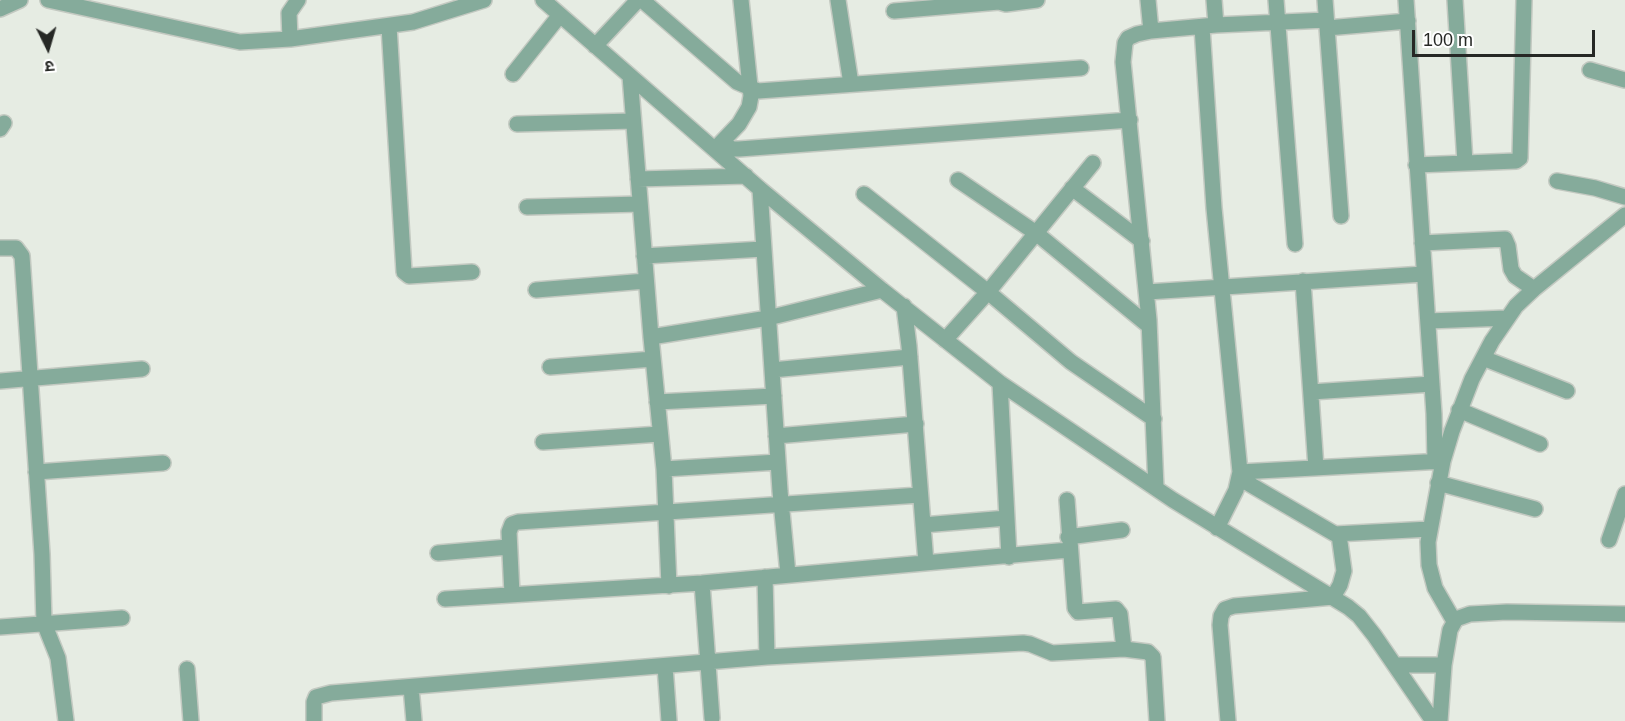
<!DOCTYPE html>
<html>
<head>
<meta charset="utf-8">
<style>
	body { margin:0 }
	#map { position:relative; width:1625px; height:721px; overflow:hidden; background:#e6ece3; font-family:Helvetica,"Noto Sans Devanagari",sans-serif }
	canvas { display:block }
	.north { position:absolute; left:18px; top:18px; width:60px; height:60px; -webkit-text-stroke:4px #fff; paint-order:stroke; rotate:175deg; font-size:16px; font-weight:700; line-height:24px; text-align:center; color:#262825 }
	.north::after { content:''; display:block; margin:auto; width:21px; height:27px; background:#262825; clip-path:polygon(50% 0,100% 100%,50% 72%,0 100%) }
	.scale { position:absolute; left:1412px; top:30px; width:183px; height:27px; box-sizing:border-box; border:3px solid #262825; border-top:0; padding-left:8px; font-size:18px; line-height:21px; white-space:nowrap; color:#262825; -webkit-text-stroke:4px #fff; paint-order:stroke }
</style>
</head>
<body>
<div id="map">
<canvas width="1625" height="721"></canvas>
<div class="north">उ</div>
<div class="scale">100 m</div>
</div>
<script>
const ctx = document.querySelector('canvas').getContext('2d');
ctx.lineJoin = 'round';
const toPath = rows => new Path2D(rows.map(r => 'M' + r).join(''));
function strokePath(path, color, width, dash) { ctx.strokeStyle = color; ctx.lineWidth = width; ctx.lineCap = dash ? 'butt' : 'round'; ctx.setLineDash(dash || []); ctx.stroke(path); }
const minor = toPath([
	[48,0,240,42,290,39,413,22,484,0],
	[543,0,760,189,882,290,1000,383,1173,500,1348,607,1359,616,1374,635,1433,721],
	[642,0,737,82,758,91,1081,68],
	[838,0,851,84],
	[997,0,999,2,1006,4,1037,0],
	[1148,0,1151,31],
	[1214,0,1216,25],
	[1276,0,1295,244],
	[1325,0,1341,216],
	[1406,0,1434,414,1435,461],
	[1455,0,1465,163],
	[0,9,20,0],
	[894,11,999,2],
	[389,26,404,272,409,276,472,272],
	[1202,27,1214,208,1240,472,1236,490,1217,528],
	[1327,28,1408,21],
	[290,39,289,13,298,0],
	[595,46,638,0],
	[1590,70,1625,80],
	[513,74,560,15],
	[630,76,651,337,664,469,669,586],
	[517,124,633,121],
	[0,129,4,123],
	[721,144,733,149,739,149,1130,120],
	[715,149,739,124,749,107,751,96,741,0],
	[1416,165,1516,161,1520,158,1524,0],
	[638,179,746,176],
	[958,180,1036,233,1149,326],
	[1557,181,1595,188,1625,197],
	[1072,188,1142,241],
	[760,189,780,491,788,574],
	[864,194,988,292,1071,362,1154,419],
	[527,207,640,204],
	[1422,243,1505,239,1508,246,1511,269,1515,276,1534,289],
	[0,248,16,248,22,256,42,554,44,623,58,658,66,721],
	[644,256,763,249],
	[1303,281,1316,468],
	[536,290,646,281],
	[1147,292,1424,274],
	[904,306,909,346,926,563],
	[1428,321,1507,318],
	[651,337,768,318,882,290],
	[945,340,988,292,1093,163],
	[1483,358,1567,391],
	[550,367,653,359],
	[772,370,910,357],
	[0,381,142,369],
	[1000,383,1009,557],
	[1311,392,1432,384],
	[657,402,774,396],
	[1459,410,1540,444],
	[776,436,916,424],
	[543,442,660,434],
	[664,469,778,462],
	[36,472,163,463],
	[1240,472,1443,461],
	[1239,478,1335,534,1430,529],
	[1438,483,1535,509],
	[1156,488,1149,320,1123,62,1125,43,1128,38,1137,34,1151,31,1216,25,1326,20],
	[1067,500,1075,608,1078,612,1116,609,1120,614,1124,649],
	[923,525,1007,518],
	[1068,537,1122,530],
	[1609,540,1625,494],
	[438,553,508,547],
	[765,577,767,657],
	[702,583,712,718],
	[512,594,509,532,512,524,518,522,920,495],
	[1333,597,1340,585,1344,571,1339,535],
	[445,599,702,583,1069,550],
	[1454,621,1435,588,1429,565,1428,542,1443,461,1452,431,1472,379,1492,341,1516,306,1534,289,1625,215],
	[0,627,122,618],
	[1395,665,1444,665],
	[665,666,669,721],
	[187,669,191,721],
	[411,687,414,721],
	[314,721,314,702,316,697,331,693,767,657,1023,643,1030,644,1052,653,1124,649,1148,652,1153,657,1157,721],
	[1228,721,1220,625,1221,616,1225,609,1234,606,1333,597],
	[1440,721,1444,665,1450,630,1456,619,1470,614,1507,612,1625,614]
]);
strokePath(minor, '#c3c9c1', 18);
strokePath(minor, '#85ab9b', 15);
</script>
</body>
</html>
